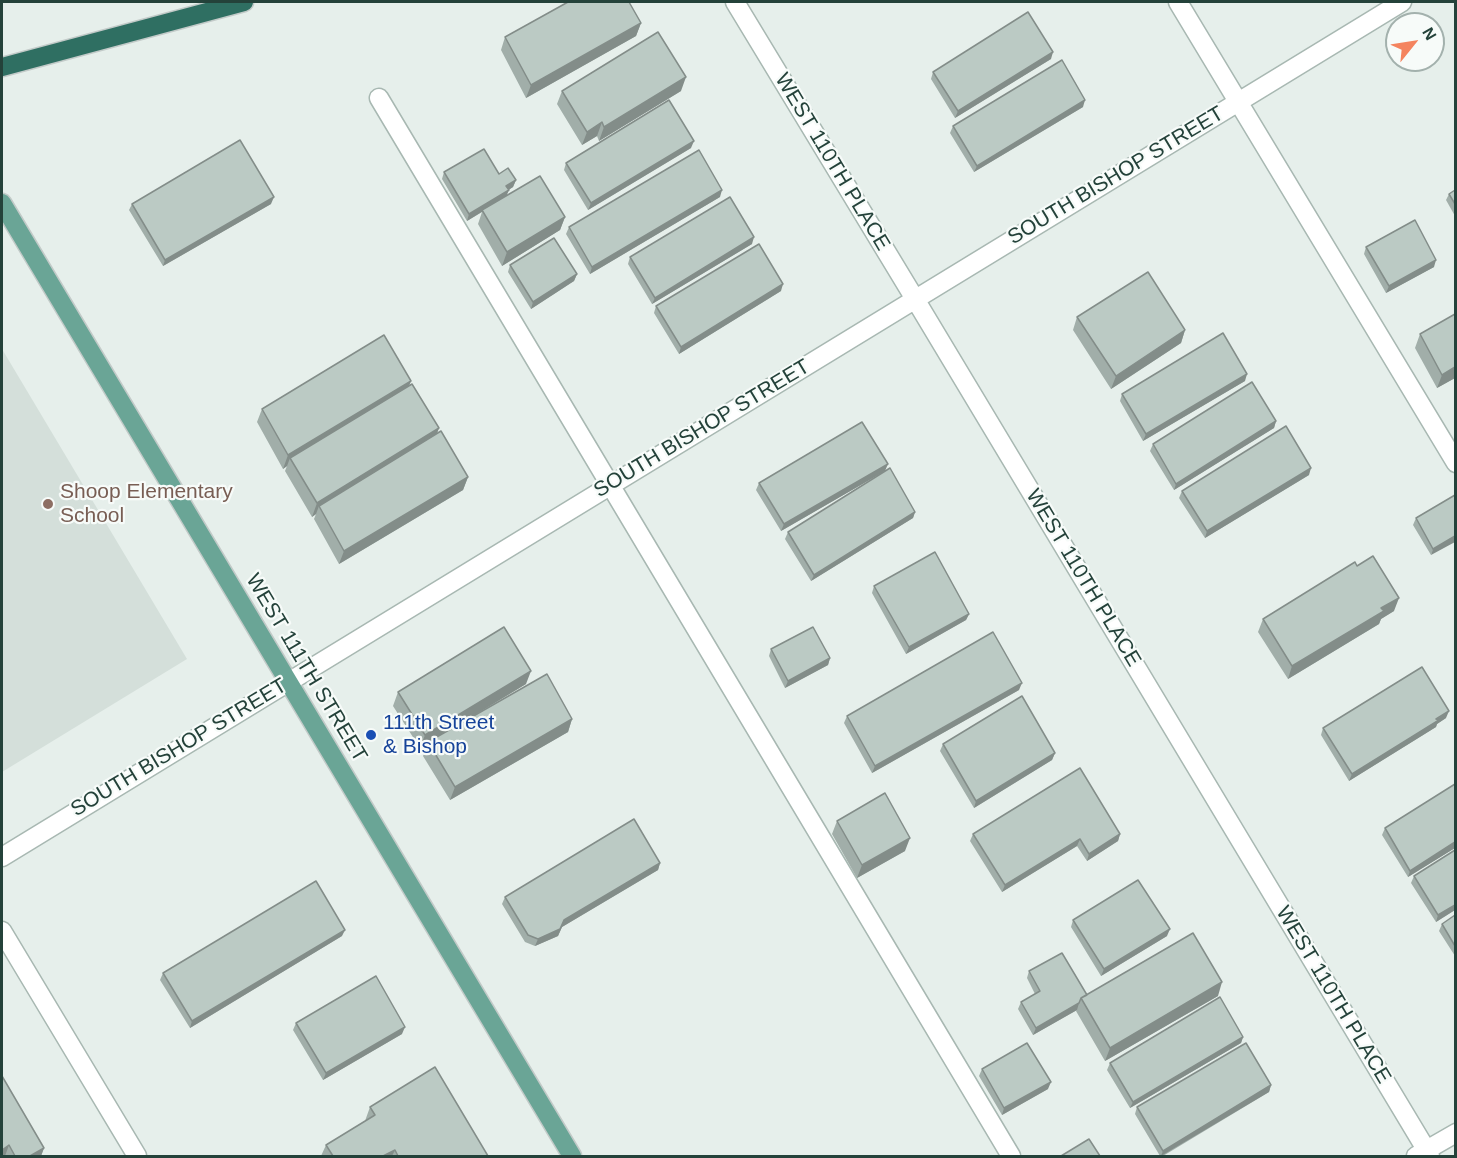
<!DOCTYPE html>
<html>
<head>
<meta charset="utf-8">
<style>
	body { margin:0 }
	#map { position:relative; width:1457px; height:1158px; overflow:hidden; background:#e6efeb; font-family:Helvetica,sans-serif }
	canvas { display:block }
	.frame { position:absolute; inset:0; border:3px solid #24423a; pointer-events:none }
	.north { position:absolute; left:1385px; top:12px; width:60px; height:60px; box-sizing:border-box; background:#f7fbf9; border:2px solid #a3b1ad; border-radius:50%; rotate:60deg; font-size:16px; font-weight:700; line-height:24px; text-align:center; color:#24423a }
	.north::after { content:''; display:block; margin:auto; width:21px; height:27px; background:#f4845f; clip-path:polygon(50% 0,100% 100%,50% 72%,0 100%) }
</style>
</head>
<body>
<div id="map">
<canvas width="1457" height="1158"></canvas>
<div class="frame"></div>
<div class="north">N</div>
</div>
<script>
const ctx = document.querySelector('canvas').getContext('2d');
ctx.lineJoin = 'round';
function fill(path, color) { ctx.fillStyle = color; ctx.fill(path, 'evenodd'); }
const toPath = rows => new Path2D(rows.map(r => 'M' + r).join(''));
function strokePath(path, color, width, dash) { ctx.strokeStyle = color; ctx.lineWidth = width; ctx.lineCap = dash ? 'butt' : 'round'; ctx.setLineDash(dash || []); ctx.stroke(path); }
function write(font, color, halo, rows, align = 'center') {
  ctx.font = font + ' Helvetica,sans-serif'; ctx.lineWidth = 4.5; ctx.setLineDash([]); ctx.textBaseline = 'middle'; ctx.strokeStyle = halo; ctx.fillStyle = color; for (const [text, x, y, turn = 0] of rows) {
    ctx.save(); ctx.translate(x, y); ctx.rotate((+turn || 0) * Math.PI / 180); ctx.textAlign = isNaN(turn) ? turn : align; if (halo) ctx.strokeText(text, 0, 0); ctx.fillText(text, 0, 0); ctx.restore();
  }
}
fill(toPath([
	[2,349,187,659,2,772]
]), '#d4dfda');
const minor = toPath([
	[735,2,915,299,1430,1156],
	[1178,2,1456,463],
	[379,98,1011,1156],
	[2,857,1402,2],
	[2,931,137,1156],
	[1416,1156,1456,1133]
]);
const major = toPath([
	[2,203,572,1156]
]);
const highway = toPath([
	[2,67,244,2]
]);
strokePath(minor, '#a8b8b2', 21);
strokePath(major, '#c2cac8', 21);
strokePath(highway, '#c2cac8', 21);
strokePath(minor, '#fff', 18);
strokePath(major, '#6aa596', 18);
strokePath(highway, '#2f6f62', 18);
fill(toPath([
	[641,23,636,36,526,98,501,50,505,37],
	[1051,59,955,118,931,79,933,72],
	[562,91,681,91,599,141,597,136,582,145,557,104],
	[1083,107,974,172,950,133,953,126],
	[691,148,588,210,564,170,566,163],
	[444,172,499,174,516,180,513,187,508,190,506,196,565,217,560,230,502,266,478,224,482,212,467,221,442,179],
	[1455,190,1455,216,1446,200,1449,194],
	[720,197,590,274,566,234,569,227],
	[132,204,271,204,163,266,129,210],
	[752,244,652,304,628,264,630,257],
	[1366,247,1434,267,1386,293,1364,254],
	[510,265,577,274,574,281,531,309,508,272],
	[781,291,679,354,654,313,656,306],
	[1455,314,1455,378,1437,388,1415,348,1420,334],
	[1077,317,1185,330,1181,343,1111,389,1073,330],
	[1245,381,1143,441,1120,401,1122,394],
	[409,386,439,428,437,433,468,477,463,490,339,564,314,519,316,514,312,517,285,471,287,466,283,469,257,422,262,409],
	[1276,421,1274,428,1174,490,1150,451,1153,444],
	[885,471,781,531,756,490,759,483],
	[1309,475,1205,538,1179,498,1182,491],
	[1455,495,1431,555,1413,525,1416,518],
	[915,512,913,518,811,581,785,539,788,532],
	[1357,566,1394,611,1381,619,1379,624,1288,679,1258,632,1263,619],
	[874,586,969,614,966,620,906,654,872,593],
	[771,649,830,658,828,665,785,688,769,656],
	[526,684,457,726,572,719,568,732,450,800,423,756,428,744,420,748,393,706,398,692],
	[1019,690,872,773,844,723,847,716],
	[1446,718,1437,724,1436,727,1349,781,1321,735,1323,728],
	[943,744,1055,753,1052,760,974,808,940,751],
	[1455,784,1455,848,1408,877,1382,835,1385,828],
	[837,821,905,851,857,878,832,834],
	[973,834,1120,834,1118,841,1087,861,1077,846,1002,892,970,841],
	[660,863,658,870,562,927,558,936,535,946,525,942,502,904,505,897],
	[1414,876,1455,910,1436,922,1411,883],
	[1455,915,1455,956,1439,931,1442,924],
	[1073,920,1167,936,1101,976,1071,927],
	[342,936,190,1028,160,980,163,973],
	[1029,971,1087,995,1218,996,1105,1061,1076,1011,1077,1010,1033,1035,1018,1009,1021,1002,1035,994,1027,978],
	[296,1023,402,1034,323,1080,293,1030],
	[1243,1037,1241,1043,1130,1108,1107,1070,1110,1063],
	[982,1069,1048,1089,1002,1115,979,1076],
	[2,1076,44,1148,41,1156,2,1156],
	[1271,1085,1269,1092,1163,1156,1160,1156,1135,1114,1137,1107],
	[370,1107,488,1156,321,1156,326,1145,365,1121]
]), '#a1aea9');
fill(toPath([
	[641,23,636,36,526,98,531,85],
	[1053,52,1051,59,955,118,958,111],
	[686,77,681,91,599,141,604,127],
	[1085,100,1083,107,974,172,977,166],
	[602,122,597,136,582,145,587,132],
	[694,141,691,148,588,210,591,203],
	[516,180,513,187,504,193,506,186],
	[509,190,506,197,467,221,469,214],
	[722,190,720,197,590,274,592,267],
	[274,197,271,204,163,266,165,260],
	[565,217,560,230,502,266,507,252],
	[754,237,752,244,652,304,655,298],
	[1436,260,1434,267,1386,293,1389,286],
	[577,274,574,281,531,309,533,302],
	[783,284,781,291,679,354,681,347],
	[1185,330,1181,343,1111,389,1116,376],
	[1455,367,1455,378,1437,388,1442,375],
	[1247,374,1245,381,1143,441,1146,434],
	[411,381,406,394,290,458,287,466,283,469,288,455],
	[1276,421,1274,428,1174,490,1176,484],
	[439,428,434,441,319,506,316,514,312,517,317,503],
	[888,464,885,471,781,531,784,524],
	[1311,468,1309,475,1205,538,1207,531],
	[468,477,463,490,339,564,344,551],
	[915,512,913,518,811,581,814,575],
	[1455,536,1455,542,1431,555,1433,549],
	[1399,598,1394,611,1381,619,1379,624,1288,679,1292,666,1381,608],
	[969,614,966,620,906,654,909,647],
	[830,658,828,665,785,688,788,681],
	[531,671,526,684,420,748,425,735],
	[1022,683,1019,690,872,773,875,766],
	[1449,711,1446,718,1437,724,1436,727,1349,781,1352,774],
	[572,719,568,732,450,800,455,787],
	[1055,753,1052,760,974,808,976,801],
	[1120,834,1118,841,1087,861,1089,854],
	[910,838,905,851,857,878,862,865],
	[1080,839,1077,846,1002,892,1005,885],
	[1455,842,1455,848,1408,877,1410,871],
	[660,863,658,870,562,927,558,936,535,946,538,939,564,920],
	[1455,905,1455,910,1436,922,1438,915],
	[1170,929,1167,936,1101,976,1104,969],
	[345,930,342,936,190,1028,192,1021],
	[1222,982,1218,996,1105,1061,1110,1048],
	[1079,1003,1077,1010,1033,1035,1036,1028],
	[405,1027,402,1034,323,1080,326,1073],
	[1243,1037,1241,1043,1130,1108,1133,1102],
	[1051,1082,1048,1089,1002,1115,1004,1108],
	[1271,1085,1269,1092,1161,1156,1163,1151],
	[9,1145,5,1156,2,1156,2,1150],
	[44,1148,41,1156,30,1156],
	[395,1150,392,1156,383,1156]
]), '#838d89');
const building = toPath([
	[568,2,629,2,641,23,531,85,505,37,568,2],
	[1028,12,1053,52,958,111,933,72,1028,12],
	[658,32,686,77,604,127,602,122,587,132,562,91,658,32],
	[1062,60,1085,100,977,166,953,126,1062,60],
	[669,100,694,141,591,203,566,163,669,100],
	[240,140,274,197,165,260,132,204,240,140],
	[484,149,499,174,508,168,516,180,506,186,509,190,469,214,444,172,484,149],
	[699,150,722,190,592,267,569,227,699,150],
	[540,176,565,217,507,252,482,210,540,176],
	[1455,190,1455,204,1449,194,1455,190],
	[730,197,754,237,655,298,630,257,730,197],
	[1415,220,1436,260,1389,286,1366,247,1415,220],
	[554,238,577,274,533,302,510,265,554,238],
	[759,244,783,284,681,347,656,306,759,244],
	[1148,272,1185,330,1116,376,1077,317,1148,272],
	[1455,314,1455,367,1442,375,1420,334,1455,314],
	[1223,333,1247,374,1146,434,1122,394,1223,333],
	[384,335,411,381,288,455,262,409,384,335],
	[1252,382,1276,421,1176,484,1153,444,1252,382],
	[412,384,439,428,317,503,290,458,412,384],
	[862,422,888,464,784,524,759,483,862,422],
	[1286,426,1311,468,1207,531,1182,491,1286,426],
	[441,431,468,477,344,551,319,506,441,431],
	[890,468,915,512,814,575,788,532,890,468],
	[1455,495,1455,536,1433,549,1416,518,1455,495],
	[935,552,969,614,909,647,874,586,935,552],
	[1373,556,1399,598,1381,608,1384,611,1292,666,1263,619,1355,562,1357,566,1373,556],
	[504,627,531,671,425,735,398,692,504,627],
	[813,627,830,658,788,681,771,649,813,627],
	[993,632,1022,683,875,766,847,716,993,632],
	[1422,667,1449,711,1436,719,1439,720,1352,774,1323,728,1422,667],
	[547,674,572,719,455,787,428,742,547,674],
	[1022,696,1055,753,976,801,943,744,1022,696],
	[1080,768,1120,834,1089,854,1080,839,1005,885,973,834,1080,768],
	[1455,784,1455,842,1410,871,1385,828,1455,784],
	[885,793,910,838,862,865,837,821,885,793],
	[634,819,660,863,564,920,560,929,538,939,528,935,505,897,634,819],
	[1455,850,1455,905,1438,915,1414,876,1455,850],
	[1138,880,1170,929,1104,969,1073,920,1138,880],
	[316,881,345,930,192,1021,163,973,316,881],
	[1455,915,1455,946,1442,924,1455,915],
	[1193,933,1222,982,1110,1048,1081,998,1193,933],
	[1062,953,1087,995,1081,998,1079,1003,1036,1028,1021,1002,1040,991,1029,971,1062,953],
	[376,976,405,1027,326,1073,296,1023,376,976],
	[1220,997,1243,1037,1133,1102,1110,1063,1220,997],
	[1027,1043,1051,1082,1004,1108,982,1069,1027,1043],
	[1246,1043,1271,1085,1163,1151,1137,1107,1246,1043],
	[435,1067,488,1156,396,1156,398,1156,395,1150,383,1156,333,1156,326,1145,375,1115,370,1107,435,1067],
	[2,1076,44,1148,30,1156,15,1156,9,1145,2,1150,2,1076],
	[1089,1139,1100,1156,1061,1156,1089,1139]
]);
fill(building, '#bbcac4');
strokePath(building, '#838d89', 1.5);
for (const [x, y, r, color] of [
	[48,504,6,"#8d6e63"],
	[371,735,6,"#1a4fb4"]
]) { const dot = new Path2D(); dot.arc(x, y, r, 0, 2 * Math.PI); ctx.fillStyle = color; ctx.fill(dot); strokePath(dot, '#f7fbf9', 2); }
write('21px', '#24423a', '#f7fbf9', [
	["WEST 110TH PLACE",832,162,59],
	["SOUTH BISHOP STREET",1116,176,-31],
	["SOUTH BISHOP STREET",702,429,-31],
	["WEST 110TH PLACE",1083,578,59],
	["WEST 111TH STREET",306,668,59],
	["SOUTH BISHOP STREET",179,748,-31],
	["WEST 110TH PLACE",1333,995,59]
]);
write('21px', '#785e54', '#f7fbf9', [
	["Shoop Elementary",60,492],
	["School",60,516]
], 'left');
write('21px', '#164399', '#f7fbf9', [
	["111th Street",383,723],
	["& Bishop",383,747]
], 'left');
</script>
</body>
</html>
